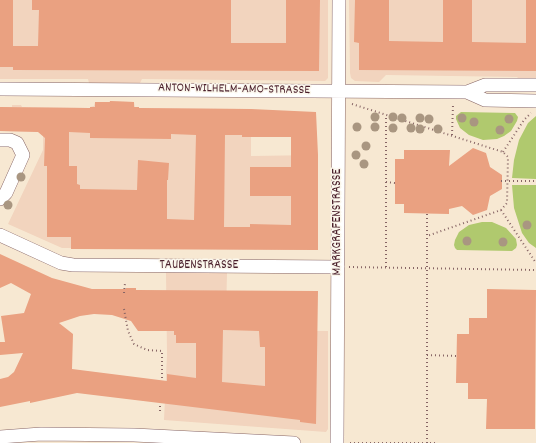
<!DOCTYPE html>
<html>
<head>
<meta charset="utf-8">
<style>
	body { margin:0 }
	canvas { display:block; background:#f7e8d2 }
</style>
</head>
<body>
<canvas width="536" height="443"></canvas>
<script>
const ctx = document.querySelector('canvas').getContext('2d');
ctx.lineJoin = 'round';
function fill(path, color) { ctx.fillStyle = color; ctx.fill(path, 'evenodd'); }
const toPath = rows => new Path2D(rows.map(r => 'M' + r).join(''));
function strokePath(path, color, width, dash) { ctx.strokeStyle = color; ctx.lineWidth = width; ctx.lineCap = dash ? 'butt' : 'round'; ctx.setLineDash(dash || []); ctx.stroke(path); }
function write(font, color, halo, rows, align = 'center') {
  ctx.font = font + ' Dekko,sans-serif'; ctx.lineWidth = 3; ctx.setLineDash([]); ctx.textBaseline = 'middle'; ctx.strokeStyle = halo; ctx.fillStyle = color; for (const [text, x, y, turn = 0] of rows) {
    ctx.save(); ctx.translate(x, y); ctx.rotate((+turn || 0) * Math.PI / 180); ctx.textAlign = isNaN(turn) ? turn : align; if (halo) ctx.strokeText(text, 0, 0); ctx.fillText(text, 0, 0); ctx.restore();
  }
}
fill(toPath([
	[0,0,328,0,328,78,325,81,142,79,140,83,89,83,88,79,0,79],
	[349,0,536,0,536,80,520,80,517,77,386,75,379,82,355,81,351,78,350,73],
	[110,101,134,102,135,107,139,108,251,109,251,156,318,155,318,250,62,248,8,224,43,150,43,132,0,131,0,107,12,107,12,105,21,105,22,107,90,108,90,107,94,106,95,102,109,102],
	[166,272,227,273,226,314,223,330,328,331,328,429,326,432,164,420,167,355]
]), '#f2d4be');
fill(toPath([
	[461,112,515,113,518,117,517,121,511,131,504,136,497,139,483,140,469,135,460,128,456,119,456,116],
	[536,116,536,179,512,178,514,160,519,140,528,123],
	[512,185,536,185,536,248,529,243,522,233,514,208],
	[482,222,492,222,506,228,516,239,517,245,516,248,512,251,457,250,455,248,454,245,455,240,459,232,469,225]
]), '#b0c96e');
fill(toPath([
	[0,0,13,0,13,46,38,46,39,10,32,10,32,0,231,0,231,43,286,43,286,0,320,0,319,71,13,70,13,67,0,67],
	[355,0,389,0,389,41,443,42,443,0,472,0,472,42,526,43,526,0,536,0,536,71,359,70,359,43,354,42],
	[110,101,134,102,134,107,139,107,139,108,251,109,316,112,318,155,318,250,71,249,71,237,47,237,47,166,44,166,45,138,38,132,0,131,0,107,90,108,90,107,95,107,95,102,110,102],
	[69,132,90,133,90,138,171,139,171,134,196,135,194,220,167,219,167,180,168,180,169,163,138,160,137,190,80,189,80,185,77,184,77,166,69,166],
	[225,135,242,135,242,137,291,137,291,167,250,167,250,196,291,196,291,225,250,224,250,227,224,227],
	[473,148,486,153,490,167,502,175,502,189,490,196,487,210,473,215,462,206,449,209,449,214,404,213,404,204,395,204,395,159,404,159,404,150,450,150,449,166],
	[0,254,52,278,92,289,126,289,126,288,136,288,136,290,318,291,316,424,300,422,300,420,77,393,30,403,30,401,0,407,0,379,8,377,14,372,23,353,0,355,0,342,5,342,1,316,24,313,31,294,11,283,0,288],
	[94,314,112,315,131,321,138,331,174,331,174,335,176,335,176,343,196,343,196,378,167,374,167,381,72,369,73,334,59,323,80,316],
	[223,330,259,331,260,347,265,347,265,386,222,382],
	[487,289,536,290,535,429,486,429,487,399,468,399,468,383,456,383,457,334,469,334,469,318,487,318]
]), '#eaa181');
const minor = toPath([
	[0,89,467,92,485,100,536,101],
	[467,92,485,85,536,85],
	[0,140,10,140,17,143,23,155,6,193,0,199],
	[0,235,61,263,73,265,338,267],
	[0,437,41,434,134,435,294,443],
	[337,443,339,0]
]);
strokePath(minor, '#876565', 14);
strokePath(toPath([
	[352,104,503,152,508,157,507,203,501,210,427,236],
	[452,135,453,105],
	[503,152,524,120,531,113],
	[501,181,536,181],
	[386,182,395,183],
	[501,210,536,263],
	[349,267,536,270],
	[386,267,386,115],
	[124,293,125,283],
	[124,309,128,331,134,344,147,350,162,351,162,380],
	[427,355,456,356],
	[160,411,160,403],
	[350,443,435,443],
	[427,443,427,213]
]), '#876565', 2, [1, 3]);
strokePath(minor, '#fff', 13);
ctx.fillStyle = '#a99681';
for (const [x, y] of [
	[375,117],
	[393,117],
	[402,118],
	[420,118],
	[462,118],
	[429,119],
	[509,119],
	[474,122],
	[357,127],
	[375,127],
	[393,128],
	[411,128],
	[420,129],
	[438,129],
	[500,130],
	[366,146],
	[356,155],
	[364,164],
	[21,177],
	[8,205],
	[527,225],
	[467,241],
	[503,242]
]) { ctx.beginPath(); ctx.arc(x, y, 4.5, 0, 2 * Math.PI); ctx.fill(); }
write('13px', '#4a1f2b', '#fbf7ec', [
	["ANTON-WILHELM-AMO-STRASSE",234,90,1],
	["MARKGRAFENSTRASSE",338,222,-90],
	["TAUBENSTRASSE",199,266]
]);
</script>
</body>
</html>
